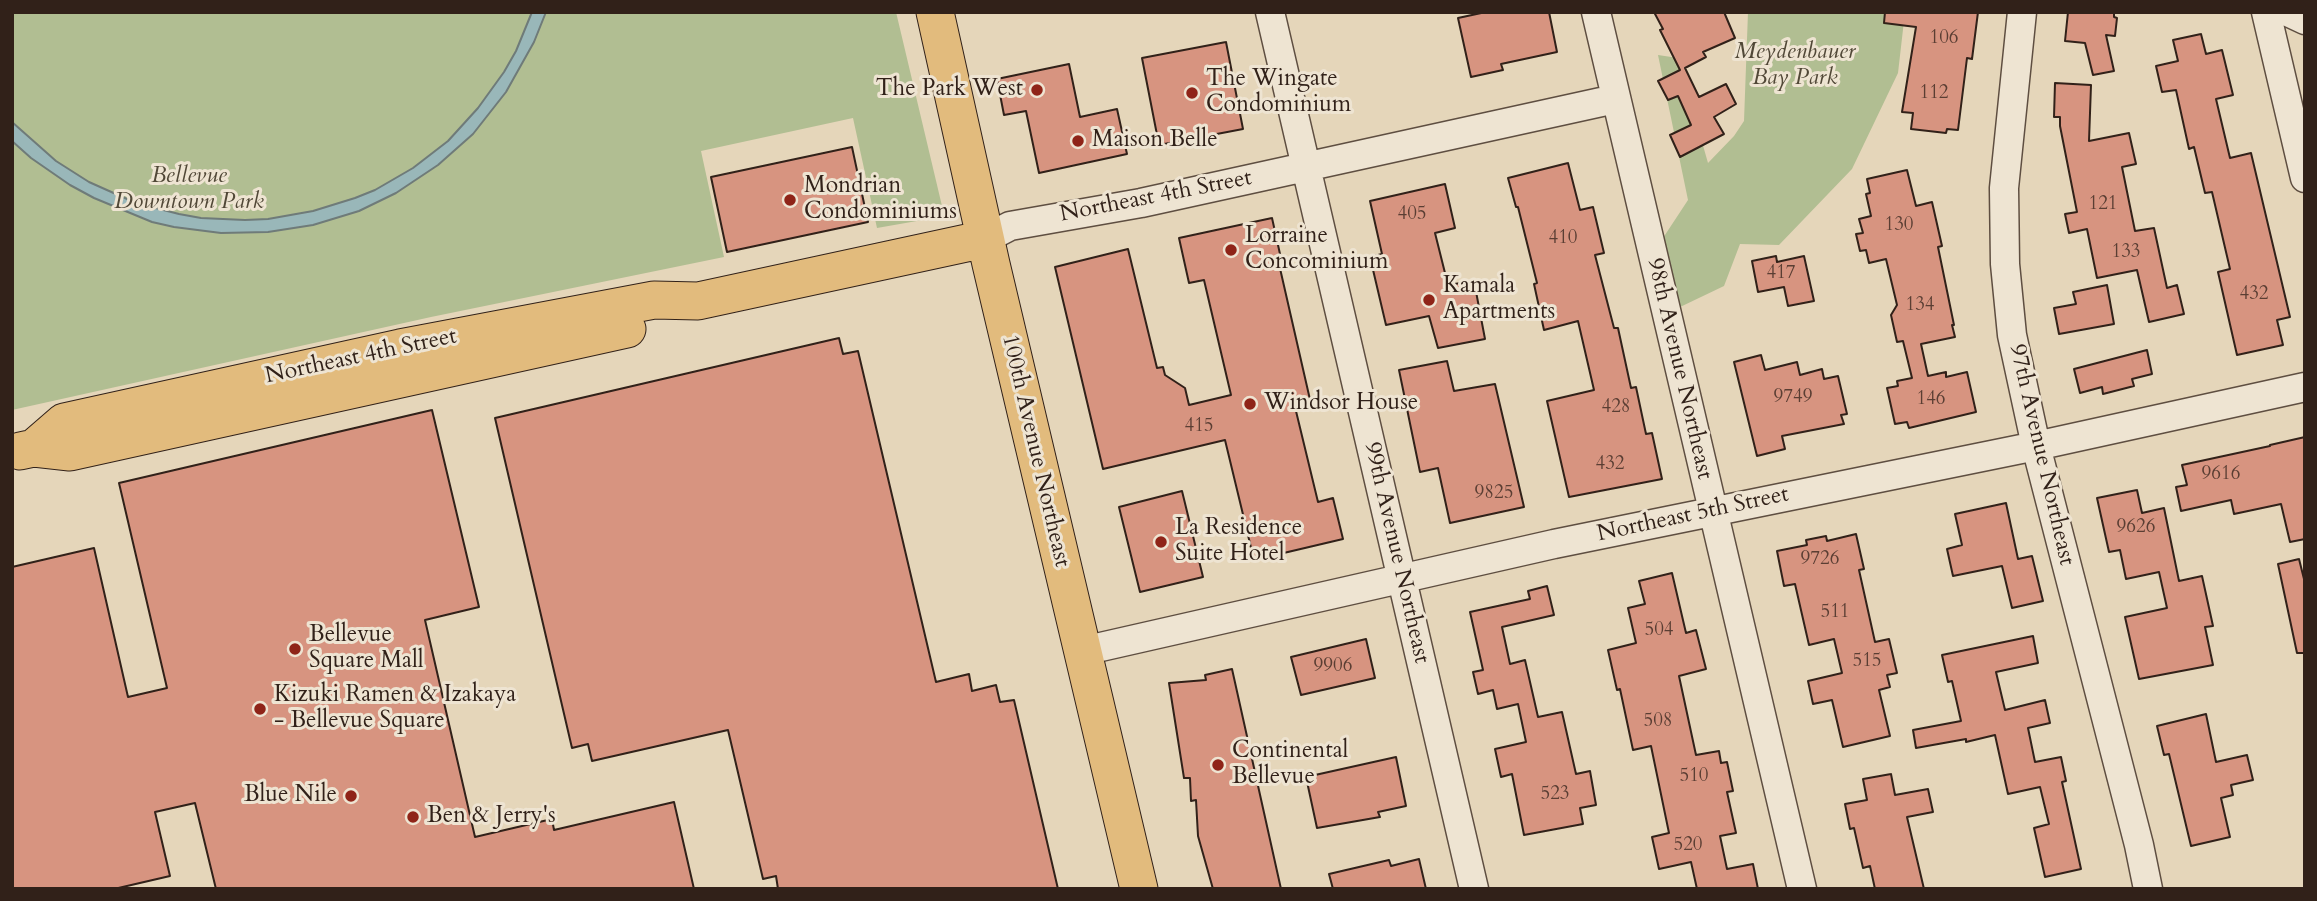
<!DOCTYPE html>
<html>
<head>
<meta charset="utf-8">
<style>
	body { margin:0 }
	#map { position:relative; width:2317px; height:901px; overflow:hidden; background:#e5d6ba; font-family:Cardo,serif }
	canvas { display:block }
	.frame { position:absolute; inset:0; border:14px solid #312119; pointer-events:none }
</style>
</head>
<body>
<div id="map">
<canvas width="2317" height="901"></canvas>
<div class="frame"></div>
</div>
<script>
const ctx = document.querySelector('canvas').getContext('2d');
ctx.lineJoin = 'round';
function fill(path, color) { ctx.fillStyle = color; ctx.fill(path, 'evenodd'); }
const toPath = rows => new Path2D(rows.map(r => 'M' + r).join(''));
function strokePath(path, color, width, dash) { ctx.strokeStyle = color; ctx.lineWidth = width; ctx.lineCap = dash ? 'butt' : 'round'; ctx.setLineDash(dash || []); ctx.stroke(path); }
function write(font, color, halo, rows, align = 'center') {
  ctx.font = font + ' Cardo,serif'; ctx.lineWidth = 6; ctx.setLineDash([]); ctx.textBaseline = 'middle'; ctx.strokeStyle = halo; ctx.fillStyle = color; for (const [text, x, y, turn = 0] of rows) {
    ctx.save(); ctx.translate(x, y); ctx.rotate((+turn || 0) * Math.PI / 180); ctx.textAlign = isNaN(turn) ? turn : align; if (halo) ctx.strokeText(text, 0, 0); ctx.fillText(text, 0, 0); ctx.restore();
  }
}
fill(toPath([
	[12,12,896,12,942,206,934,218,877,228,853,118,701,151,724,257,431,317,12,410],
	[1748,12,1905,12,1898,73,1852,169,1779,245,1740,244,1724,286,1678,308,1663,238,1688,200,1658,55,1678,58,1708,163,1734,136,1744,121]
]), '#b1be92');
const water = toPath([
	[532,12,546,12,534,42,506,92,473,134,438,165,396,193,359,211,313,225,268,232,221,233,174,227,152,222,94,198,70,185,31,158,12,141,12,122,56,161,89,182,136,203,179,214,201,218,245,220,268,219,313,211,355,198,375,190,413,168,448,141,478,108,504,72,516,51,532,12]
]);
fill(water, '#99b7b9');
strokePath(water, '#6f7b79', 2);
const building = toPath([
	[1486,12,1549,12,1557,52,1501,64,1503,70,1471,77,1458,18,1486,12],
	[1654,12,1724,12,1735,38,1703,52,1706,57,1685,68,1699,97,1726,84,1736,104,1714,117,1724,134,1680,157,1670,135,1691,125,1678,96,1668,100,1658,81,1680,70,1660,30,1663,29,1654,12],
	[1885,12,1978,12,1972,59,1967,58,1958,130,1947,129,1946,133,1911,129,1913,113,1902,112,1916,27,1884,23,1885,12],
	[2068,12,2114,12,2114,17,2117,18,2115,36,2106,35,2114,71,2093,75,2085,43,2065,41,2068,12],
	[2201,34,2206,54,2222,50,2233,95,2216,99,2230,158,2251,153,2290,317,2277,320,2283,345,2237,355,2218,272,2230,269,2212,192,2205,193,2194,147,2189,149,2176,90,2162,92,2156,66,2178,61,2173,40,2201,34],
	[1226,42,1243,129,1159,145,1142,58,1226,42],
	[1069,64,1080,117,1117,109,1127,154,1039,173,1026,111,1004,115,997,79,1069,64],
	[2055,83,2091,85,2089,141,2129,133,2136,164,2122,167,2135,231,2154,228,2167,288,2177,285,2184,314,2149,322,2137,270,2097,278,2087,229,2069,233,2065,214,2077,212,2060,126,2060,117,2054,117,2055,83],
	[852,147,868,222,727,252,711,177,852,147],
	[1568,163,1580,210,1593,207,1604,253,1595,255,1614,328,1618,328,1631,388,1636,387,1646,434,1652,433,1662,479,1569,497,1547,401,1594,390,1578,321,1544,330,1534,284,1537,283,1518,207,1516,207,1508,178,1568,163],
	[1907,170,1916,206,1932,202,1942,246,1938,247,1954,325,1952,325,1955,337,1921,344,1928,376,1946,372,1946,377,1967,372,1976,412,1909,428,1907,422,1895,424,1887,388,1898,386,1897,381,1912,378,1903,341,1897,342,1891,315,1897,305,1886,259,1869,263,1866,250,1860,251,1856,234,1863,233,1859,219,1871,216,1866,194,1870,193,1867,179,1907,170],
	[1445,184,1455,228,1435,233,1448,285,1474,281,1485,339,1438,348,1429,316,1386,325,1370,257,1382,254,1370,201,1445,184],
	[1272,218,1282,263,1279,264,1311,404,1295,407,1318,502,1333,498,1343,539,1254,560,1225,440,1103,469,1055,267,1128,249,1157,368,1163,367,1165,375,1185,388,1189,405,1231,395,1204,280,1189,283,1179,238,1272,218],
	[1776,256,1777,262,1804,256,1814,301,1788,306,1784,287,1758,292,1752,261,1776,256],
	[2107,285,2114,324,2059,334,2054,308,2076,304,2073,292,2107,285],
	[839,338,843,354,858,351,936,682,969,674,972,691,996,685,1000,702,1014,700,1058,889,778,889,776,876,763,879,728,730,592,761,588,744,572,748,495,418,839,338],
	[2147,350,2152,374,2132,379,2134,386,2103,394,2102,387,2080,393,2074,369,2147,350],
	[1761,355,1765,370,1797,362,1800,375,1822,369,1824,379,1838,376,1847,414,1841,415,1844,424,1782,436,1785,449,1757,456,1734,362,1761,355],
	[1447,361,1454,391,1495,384,1524,507,1450,523,1438,468,1420,472,1399,370,1447,361],
	[432,410,479,607,425,620,475,837,552,819,554,830,674,802,694,889,216,889,195,803,155,812,170,876,114,889,12,889,12,567,94,548,128,697,167,688,119,483,432,410],
	[2305,437,2305,539,2290,542,2281,504,2234,514,2231,500,2181,511,2176,487,2187,485,2182,465,2270,446,2270,445,2305,437],
	[2137,490,2142,513,2164,508,2179,581,2202,576,2213,626,2205,627,2213,665,2139,679,2125,617,2167,608,2159,572,2126,579,2120,550,2109,552,2097,498,2137,490],
	[1182,491,1203,577,1140,592,1119,507,1182,491],
	[2006,503,2018,559,2032,556,2043,601,2012,608,2002,566,1953,576,1947,549,1962,545,1955,514,2006,503],
	[1856,534,1864,569,1859,570,1875,642,1889,639,1897,673,1887,675,1890,687,1879,690,1890,736,1843,747,1832,700,1813,704,1808,681,1842,673,1834,639,1809,645,1795,584,1784,586,1777,551,1807,545,1806,540,1826,536,1827,541,1856,534],
	[2299,559,2305,583,2305,653,2297,653,2278,564,2299,559],
	[1672,573,1686,633,1696,630,1706,669,1679,676,1696,755,1719,751,1721,763,1727,762,1733,791,1727,792,1736,833,1720,836,1727,869,1753,864,1758,889,1697,889,1691,862,1659,869,1652,837,1669,833,1651,746,1633,750,1620,689,1617,690,1608,650,1636,643,1628,608,1645,604,1639,581,1672,573],
	[1547,586,1554,615,1502,627,1510,664,1525,660,1538,717,1562,712,1576,774,1590,771,1596,805,1580,808,1583,824,1524,835,1512,774,1501,777,1495,749,1526,742,1518,704,1497,709,1493,690,1478,694,1473,672,1483,670,1470,612,1530,599,1528,591,1547,586],
	[2033,636,2038,663,1996,672,2005,710,2045,700,2050,723,2028,728,2035,762,2061,757,2066,781,2062,782,2081,869,2045,877,2034,828,2049,824,2040,787,2008,794,1995,735,1966,742,1966,739,1916,748,1913,730,1961,721,1952,681,1948,682,1942,655,2033,636],
	[1366,639,1375,678,1301,695,1291,657,1366,639],
	[1232,669,1281,889,1213,889,1198,836,1196,800,1191,801,1190,778,1184,778,1169,683,1206,680,1205,675,1232,669],
	[2206,714,2216,762,2247,755,2253,780,2231,785,2233,795,2221,798,2230,837,2191,846,2169,754,2164,755,2157,726,2206,714],
	[1396,757,1406,806,1378,812,1380,817,1317,828,1306,777,1396,757],
	[1891,774,1895,795,1928,789,1933,812,1907,817,1924,889,1875,889,1870,866,1863,868,1854,828,1850,829,1845,804,1867,800,1863,779,1891,774],
	[1419,859,1426,889,1333,889,1329,874,1389,860,1391,866,1419,859]
]);
fill(building, '#d79480');
strokePath(building, '#312119', 2);
const minor = toPath([
	[1270,12,1474,889],
	[1596,12,1802,889],
	[2022,12,2004,188,2005,264,2012,335,2036,446,2139,845,2148,889],
	[2266,12,2305,178],
	[2288,12,2305,20],
	[985,239,1010,226,1141,203,1615,99],
	[1083,651,1554,544,2036,446,2305,387]
]);
const major = toPath([
	[935,12,991,264,1139,889],
	[34,448,64,422,400,348,654,300,698,301,985,239],
	[20,451,34,448,70,452,627,329]
]);
strokePath(minor, '#5e4e41', 31);
strokePath(major, '#312119', 39);
strokePath(minor, '#eee4d2', 28);
strokePath(major, '#e2bb7d', 37);
for (const [x, y, r, color] of [
	[1037,90,7,"#8f2418"],
	[1192,93,7,"#8f2418"],
	[1078,141,7,"#8f2418"],
	[790,200,7,"#8f2418"],
	[1231,250,7,"#8f2418"],
	[1429,300,7,"#8f2418"],
	[1250,404,7,"#8f2418"],
	[1161,542,7,"#8f2418"],
	[295,649,7,"#8f2418"],
	[260,709,7,"#8f2418"],
	[1218,765,7,"#8f2418"],
	[351,796,7,"#8f2418"],
	[413,817,7,"#8f2418"]
]) { const dot = new Path2D(); dot.arc(x, y, r, 0, 2 * Math.PI); ctx.fillStyle = color; ctx.fill(dot); strokePath(dot, '#eee4d2', 2.5); }
write('19px', '#5a3e33', null, [
	["106",1944,39],
	["112",1934,94],
	["121",2103,205],
	["405",1412,215],
	["130",1899,226],
	["410",1563,239],
	["133",2126,253],
	["417",1781,274],
	["432",2254,295],
	["134",1920,306],
	["9749",1793,398],
	["146",1931,400],
	["428",1616,408],
	["415",1199,427],
	["432",1610,465],
	["9616",2221,475],
	["9825",1494,494],
	["9626",2136,528],
	["9726",1820,560],
	["511",1835,613],
	["504",1659,631],
	["515",1867,662],
	["9906",1333,667],
	["508",1658,722],
	["510",1694,777],
	["523",1555,795],
	["520",1688,846]
]);
write('italic 23px', '#514837', '#eee4d2', [
	["Meydenbauer",1795,53],
	["Bay Park",1795,79],
	["Bellevue",189,177],
	["Downtown Park",189,203]
]);
write('23px', '#312119', '#eee4d2', [
	["The Wingate",1206,80],
	["Condominium",1206,106],
	["The Park West",1023,90,"right"],
	["Maison Belle",1092,141],
	["Mondrian",804,187],
	["Condominiums",804,213],
	["Lorraine",1245,237],
	["Concominium",1245,263],
	["Kamala",1443,287],
	["Apartments",1443,313],
	["Windsor House",1264,404],
	["La Residence",1175,529],
	["Suite Hotel",1175,555],
	["Bellevue",309,636],
	["Square Mall",309,662],
	["Kizuki Ramen & Izakaya",274,696],
	["- Bellevue Square",274,722],
	["Continental",1232,752],
	["Bellevue",1232,778],
	["Blue Nile",337,796,"right"],
	["Ben & Jerry's",427,817]
], 'left');
write('23px', '#312119', '#eee4d2', [
	["Northeast 4th Street",1156,197,-11],
	["Northeast 4th Street",361,357,-12],
	["98th Avenue Northeast",1679,369,77],
	["100th Avenue Northeast",1035,451,77],
	["97th Avenue Northeast",2041,455,77],
	["Northeast 5th Street",1693,515,-12],
	["99th Avenue Northeast",1396,553,77]
]);
</script>
</body>
</html>
